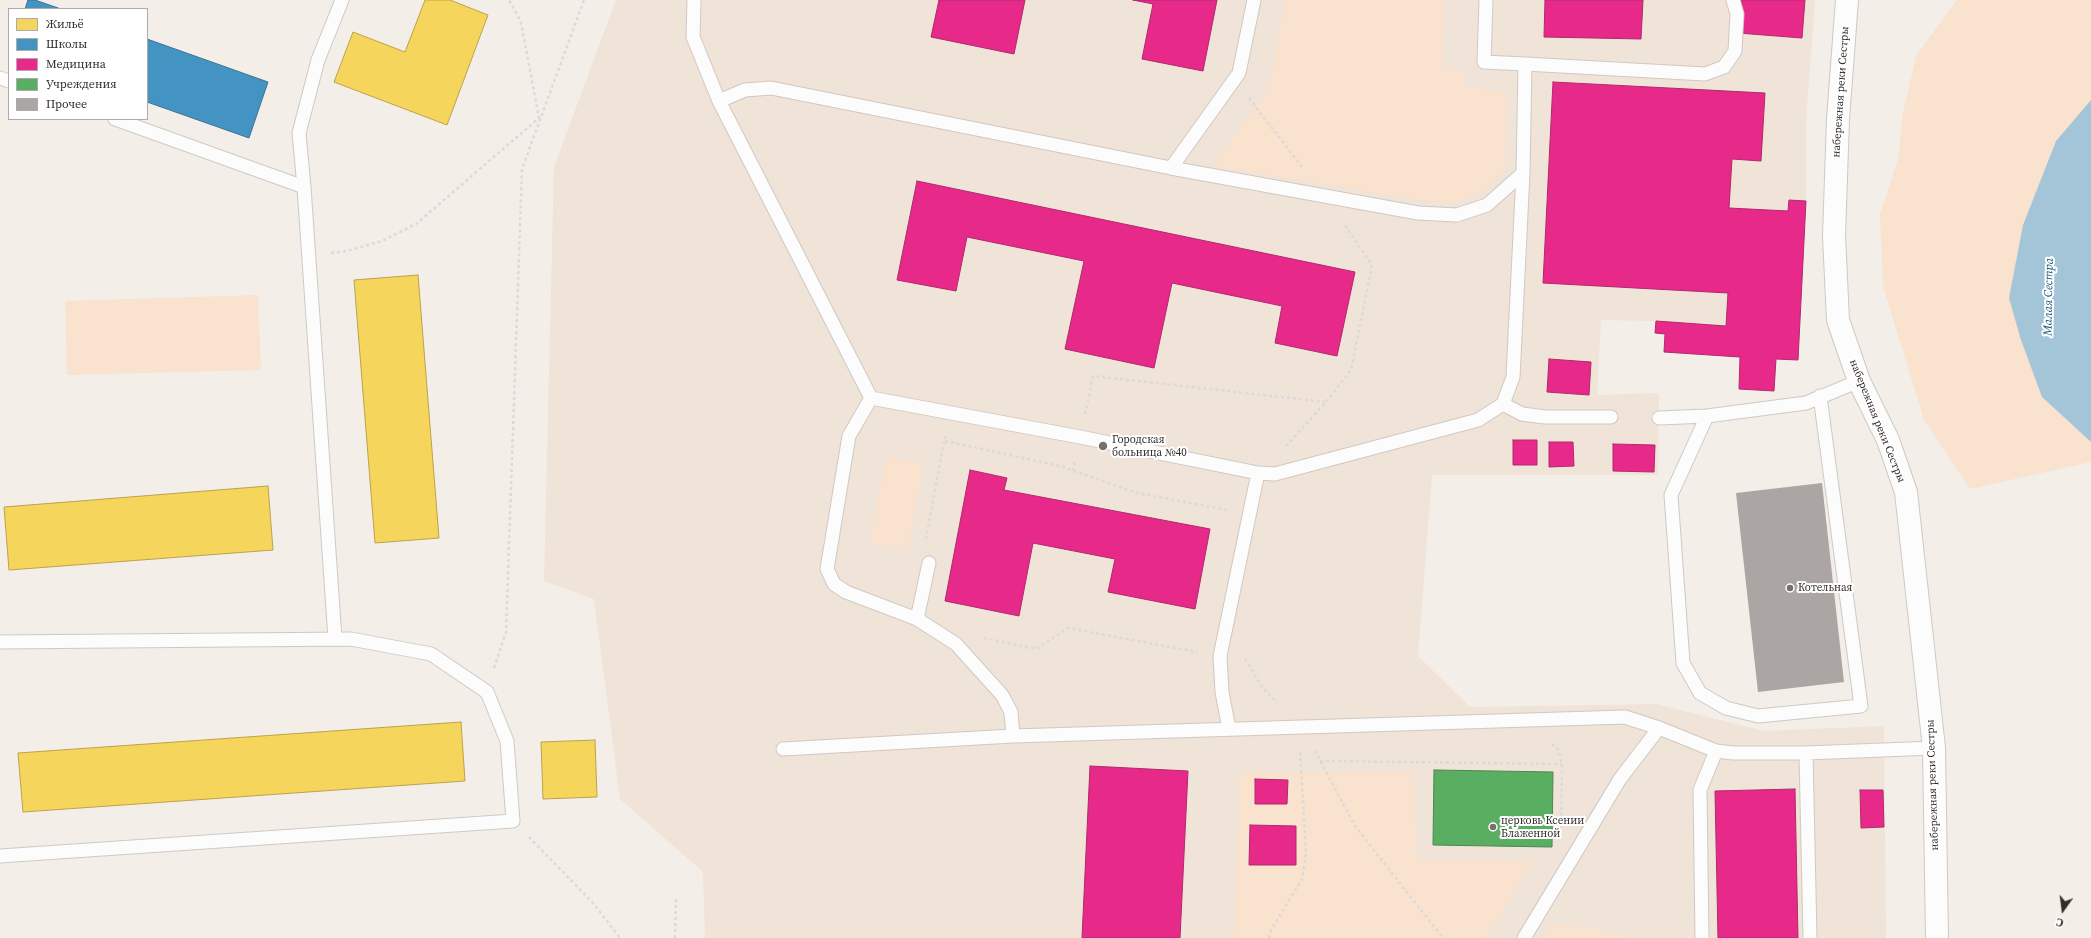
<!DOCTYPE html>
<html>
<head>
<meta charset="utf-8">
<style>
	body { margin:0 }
	#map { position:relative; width:2091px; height:938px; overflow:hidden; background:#f4eee8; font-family:"Source Serif 4",serif }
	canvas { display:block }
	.legend { position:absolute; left:8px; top:8px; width:140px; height:112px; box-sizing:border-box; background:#fff; border:1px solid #acaba9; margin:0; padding:5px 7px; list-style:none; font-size:12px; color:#302c28 }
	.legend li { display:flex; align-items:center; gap:8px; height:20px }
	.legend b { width:20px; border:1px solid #acaba9 }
	.north { position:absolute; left:2043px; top:890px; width:40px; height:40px; -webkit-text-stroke:3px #fff; paint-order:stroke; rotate:194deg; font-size:11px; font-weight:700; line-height:16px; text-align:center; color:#302c28 }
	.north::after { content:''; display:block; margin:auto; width:14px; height:18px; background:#302c28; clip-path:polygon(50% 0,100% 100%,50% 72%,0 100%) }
</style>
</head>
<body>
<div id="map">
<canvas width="2091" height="938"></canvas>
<ul class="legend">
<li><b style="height:11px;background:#f6d55c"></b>Жильё</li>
<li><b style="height:11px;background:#4393c3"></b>Школы</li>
<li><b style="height:11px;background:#e7298a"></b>Медицина</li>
<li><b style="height:11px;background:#5aae61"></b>Учреждения</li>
<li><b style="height:11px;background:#aba6a4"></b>Прочее</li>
</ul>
<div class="north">С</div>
</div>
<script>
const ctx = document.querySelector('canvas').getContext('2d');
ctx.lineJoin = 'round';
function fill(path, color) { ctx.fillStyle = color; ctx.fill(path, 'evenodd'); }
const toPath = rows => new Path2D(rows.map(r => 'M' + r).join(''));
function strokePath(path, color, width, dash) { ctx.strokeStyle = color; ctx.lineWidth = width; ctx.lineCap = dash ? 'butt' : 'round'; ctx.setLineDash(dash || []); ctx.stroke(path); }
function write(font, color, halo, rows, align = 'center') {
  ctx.font = font + ' "Source Serif 4",serif'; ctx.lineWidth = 4; ctx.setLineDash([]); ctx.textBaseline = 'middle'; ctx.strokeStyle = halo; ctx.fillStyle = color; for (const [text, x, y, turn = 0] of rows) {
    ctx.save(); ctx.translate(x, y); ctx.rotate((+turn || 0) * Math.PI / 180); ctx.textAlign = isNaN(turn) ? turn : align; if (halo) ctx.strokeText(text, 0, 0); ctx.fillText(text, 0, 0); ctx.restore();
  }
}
fill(toPath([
	[616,0,1815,0,1806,121,1806,201,1798,360,1776,359,1774,391,1739,389,1740,357,1664,352,1665,334,1655,333,1655,321,1601,320,1597,395,1659,393,1658,475,1432,475,1418,656,1470,707,1656,704,1764,731,1884,726,1886,938,705,938,703,872,620,799,594,599,544,581,554,167]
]), '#f0e3d8');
fill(toPath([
	[1286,0,1444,0,1442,68,1463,71,1463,86,1507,92,1504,171,1480,193,1454,203,1420,200,1213,166,1269,88],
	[1957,0,2091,0,2091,100,2056,141,2023,225,2042,397,2091,442,2091,462,1970,489,1924,420,1883,286,1880,215,1899,156,1902,117,1916,56],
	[258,295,261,370,67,375,65,301],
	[886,457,923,463,908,550,870,543],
	[1240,772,1414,772,1416,860,1531,861,1487,938,1234,938],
	[1552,924,1601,929,1629,938,1543,938]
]), '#f9e2ce');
fill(toPath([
	[2091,100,2091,442,2042,397,2021,340,2009,298,2023,225,2056,141]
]), '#a4c5d8');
const homes = toPath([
	[425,0,450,0,488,15,447,125,334,82,353,32,405,52,425,0],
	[418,275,439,538,375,543,354,280,418,275],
	[268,486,273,550,9,570,4,507,268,486],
	[461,722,465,781,23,812,18,753,461,722],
	[595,740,597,797,543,799,541,742,595,740]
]);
fill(homes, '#f6d55c');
strokePath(homes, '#bba24c', 1);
const schools = toPath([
	[28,0,35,0,61,9,25,9,28,0],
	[147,39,268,82,249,138,147,102,147,39]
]);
fill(schools, '#4393c3');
strokePath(schools, '#3d7494', 1);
const health = toPath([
	[939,0,1025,0,1014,54,931,37,939,0],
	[1133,0,1217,0,1203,71,1142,59,1153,4,1133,0],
	[1545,0,1643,0,1641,39,1544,37,1545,0],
	[1741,0,1805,0,1802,38,1738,33,1741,0],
	[1553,82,1765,93,1761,161,1732,159,1729,208,1788,211,1789,200,1806,201,1798,360,1776,359,1774,391,1739,389,1740,357,1664,352,1665,334,1655,333,1656,321,1726,326,1728,293,1543,283,1553,82],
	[917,181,1355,272,1337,356,1275,343,1282,306,1172,283,1154,368,1065,349,1084,261,967,237,956,291,897,280,917,181],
	[1549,359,1591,362,1589,395,1547,392,1549,359],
	[1513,440,1537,440,1537,465,1513,465,1513,440],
	[1549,442,1573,442,1574,466,1549,467,1549,442],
	[1613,444,1655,445,1654,472,1613,471,1613,444],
	[970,470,1007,478,1004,490,1210,529,1195,609,1108,592,1115,559,1033,543,1019,616,945,601,970,470],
	[1090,766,1188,771,1180,938,1082,938,1090,766],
	[1255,779,1288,780,1287,804,1255,804,1255,779],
	[1795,789,1798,938,1718,938,1715,791,1795,789],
	[1860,790,1883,790,1884,827,1861,828,1860,790],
	[1250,825,1296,826,1296,865,1249,865,1250,825]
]);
fill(health, '#e7298a');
strokePath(health, '#b02a6d', 1);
const public = toPath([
	[1434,770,1553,772,1552,847,1433,845,1434,770]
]);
fill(public, '#5aae61');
strokePath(public, '#4d8750', 1);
fill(toPath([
	[1822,483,1844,682,1758,692,1736,493]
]), '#aba6a4');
const lane = toPath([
	[694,0,693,37,719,101,871,398],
	[1525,64,1705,74,1724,67,1735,51,1737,14,1733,0],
	[0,78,9,81],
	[719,101,745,90,771,88,1171,168,1239,73,1254,0],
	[115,119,304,187,335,639],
	[1171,168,1418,213,1457,215,1487,205,1523,173],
	[304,187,299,133,318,60,342,0],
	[1503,404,1522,414,1545,417,1611,417],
	[1707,416,1671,495,1683,663,1700,693,1726,708,1758,716,1861,706,1820,396],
	[1659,418,1707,416,1806,403,1859,381],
	[1258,473,1275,474,1478,420,1503,404,1513,377,1523,173,1525,64,1484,62,1486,0],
	[917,619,929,563],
	[0,642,351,639,431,654,487,692,507,741,513,821,0,856],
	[1013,736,1011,712,1002,695,956,644,917,619,846,592,834,584,827,569,849,436,871,398,1080,437,1258,473,1220,656,1222,692,1229,729],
	[783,749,1013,736,1625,717,1659,728,1716,751,1733,753,1806,753],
	[1524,938,1620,779,1659,728],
	[1702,938,1700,790,1716,751],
	[1810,938,1806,753,1934,748]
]);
const street = toPath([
	[1847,0,1838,119,1834,236,1838,320,1859,381,1888,440,1906,492,1934,748,1937,938]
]);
strokePath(lane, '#cec9c4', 15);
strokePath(street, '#cec9c4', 24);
strokePath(toPath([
	[1249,98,1302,167],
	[331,253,347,251,382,241,416,224,539,118,521,22,509,0],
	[1085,414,1093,376,1326,402],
	[945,441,1060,466,1137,493,1227,510],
	[1286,446,1326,402,1351,370,1372,265,1344,224],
	[1073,471,1075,460],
	[926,539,945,436],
	[984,638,1036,649,1068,628,1197,652],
	[1245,659,1263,688,1277,703],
	[494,668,506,632,522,169,584,0],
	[1552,744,1558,749,1562,764,1561,830],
	[1315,751,1355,826,1443,938],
	[1320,761,1562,764],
	[529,837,593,903,620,938],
	[675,938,676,899],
	[1269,938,1271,930,1302,879,1306,853,1300,750]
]), '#dcdad9', 2.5, [3, 3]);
strokePath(lane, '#fdfcfc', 13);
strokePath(street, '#fdfcfc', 22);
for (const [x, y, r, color] of [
	[1103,446,5,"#75706b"],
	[1790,588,4,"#75706b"],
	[1493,827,4,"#75706b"]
]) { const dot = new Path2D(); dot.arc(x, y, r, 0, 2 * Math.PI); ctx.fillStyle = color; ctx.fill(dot); strokePath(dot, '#fff', 1.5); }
write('11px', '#302c28', '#fff', [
	["набережная реки Сестры",1841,92,-86],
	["набережная реки Сестры",1877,421,68],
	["набережная реки Сестры",1933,785,-92]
]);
write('11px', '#302c28', '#fff', [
	["Городская",1112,440],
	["больница №40",1112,453],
	["Котельная",1798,588],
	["церковь Ксении",1501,821],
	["Блаженной",1501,834]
], 'left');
write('italic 12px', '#1a5775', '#fff', [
	["Малая Сестра",2049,297,-89]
]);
</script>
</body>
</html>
